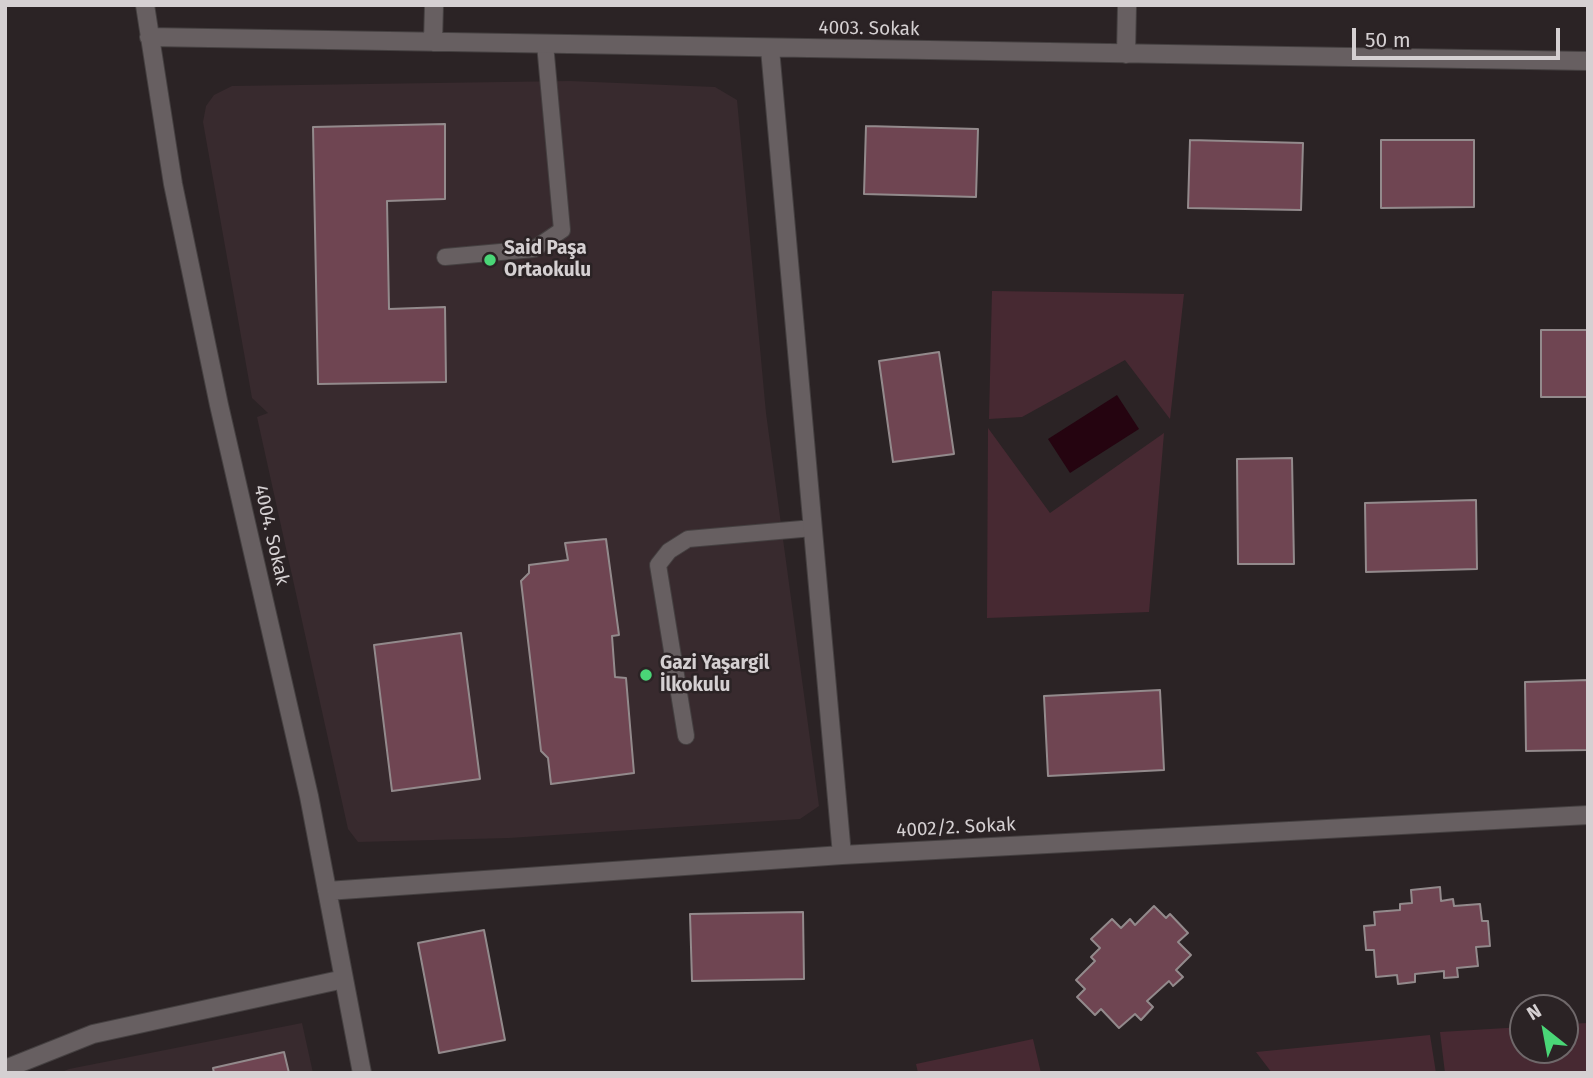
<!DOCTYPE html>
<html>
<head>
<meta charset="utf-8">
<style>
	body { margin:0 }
	#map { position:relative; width:1593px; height:1078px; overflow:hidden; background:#2b2325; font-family:"Fira Sans",sans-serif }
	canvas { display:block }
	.frame { position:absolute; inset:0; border:7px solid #d5d0d2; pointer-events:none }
	.north { position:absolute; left:1509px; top:994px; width:70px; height:70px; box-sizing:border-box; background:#2b2325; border:2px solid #6f686a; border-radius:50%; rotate:329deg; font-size:19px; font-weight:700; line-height:28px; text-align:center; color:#d5d0d2 }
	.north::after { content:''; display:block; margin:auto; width:24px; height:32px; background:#4ad677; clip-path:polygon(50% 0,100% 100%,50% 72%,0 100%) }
	.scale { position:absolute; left:1352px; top:28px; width:208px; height:32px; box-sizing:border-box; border:4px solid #d5d0d2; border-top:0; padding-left:9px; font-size:21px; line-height:24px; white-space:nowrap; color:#d5d0d2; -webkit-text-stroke:5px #2b2325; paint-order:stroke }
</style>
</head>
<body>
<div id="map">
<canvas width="1593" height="1078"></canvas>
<div class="frame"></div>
<div class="north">N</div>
<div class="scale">50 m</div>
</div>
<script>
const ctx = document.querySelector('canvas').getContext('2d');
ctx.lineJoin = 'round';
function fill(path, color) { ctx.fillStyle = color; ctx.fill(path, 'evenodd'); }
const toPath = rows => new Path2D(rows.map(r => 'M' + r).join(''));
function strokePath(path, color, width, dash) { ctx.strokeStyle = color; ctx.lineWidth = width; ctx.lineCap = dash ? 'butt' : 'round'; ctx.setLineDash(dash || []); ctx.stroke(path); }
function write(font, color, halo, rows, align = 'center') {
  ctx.font = font + ' "Fira Sans",sans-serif'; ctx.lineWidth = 5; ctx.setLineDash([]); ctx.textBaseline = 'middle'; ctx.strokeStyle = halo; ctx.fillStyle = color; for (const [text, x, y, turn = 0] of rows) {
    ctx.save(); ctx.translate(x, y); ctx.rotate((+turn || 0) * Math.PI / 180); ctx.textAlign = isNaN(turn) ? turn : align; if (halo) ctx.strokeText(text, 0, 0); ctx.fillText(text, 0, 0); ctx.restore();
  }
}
fill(toPath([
	[570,81,715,87,737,100,766,413,819,806,800,819,509,838,358,842,348,829,257,417,268,413,252,398,203,122,206,106,214,95,232,86],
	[302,1023,313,1073,59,1073,69,1069]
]), '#382a2e');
fill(toPath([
	[992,291,1184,294,1170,419,1125,360,1022,417,989,419],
	[988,428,1050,513,1164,433,1149,612,987,618],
	[1588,1023,1588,1073,1445,1073,1440,1032,1523,1027,1523,1050,1565,1050,1565,1024],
	[1430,1035,1436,1073,1272,1073,1256,1052],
	[1033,1039,1041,1073,918,1073,916,1064]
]), '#472932');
fill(toPath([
	[1117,395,1139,429,1070,473,1048,439]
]), '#250410');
const building = toPath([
	[445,124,445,199,387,201,389,309,445,307,446,382,318,384,313,127,445,124],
	[866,126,978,129,976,197,864,194,866,126],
	[1190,140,1303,143,1301,210,1188,208,1190,140],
	[1381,140,1474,140,1474,207,1381,208,1381,140],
	[1541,330,1588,330,1588,397,1541,397,1541,330],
	[939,352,954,454,893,462,879,361,939,352],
	[1292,458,1294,564,1238,564,1237,459,1292,458],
	[1476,500,1477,569,1366,572,1365,503,1476,500],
	[606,539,619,635,612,636,615,677,626,678,634,773,551,784,548,758,541,751,521,581,529,573,529,565,568,560,565,543,606,539],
	[461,633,480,779,392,791,374,645,461,633],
	[1588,680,1588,750,1526,751,1525,682,1588,680],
	[1160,690,1164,770,1048,776,1044,696,1160,690],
	[1440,887,1441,901,1453,899,1454,906,1480,904,1482,921,1488,921,1490,946,1476,947,1478,966,1457,968,1458,977,1444,978,1444,971,1415,974,1415,982,1398,984,1397,975,1376,977,1374,950,1366,950,1364,926,1375,925,1374,912,1400,910,1400,904,1412,903,1411,890,1440,887],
	[1154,906,1166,918,1170,914,1188,933,1178,942,1191,955,1176,970,1183,977,1173,986,1169,981,1147,1001,1153,1007,1141,1020,1135,1014,1119,1028,1101,1009,1095,1015,1077,997,1085,989,1076,980,1095,961,1091,957,1100,948,1091,939,1112,919,1121,928,1130,919,1135,925,1154,906],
	[803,912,804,979,692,981,690,914,803,912],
	[484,930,505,1040,439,1053,418,943,484,930],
	[284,1052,289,1073,214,1073,213,1068,284,1052]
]);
fill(building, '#6f4552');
strokePath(building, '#938a8c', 2);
const service = toPath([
	[445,257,534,249,562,230,545,44],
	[686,736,658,565,669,551,688,539,813,528]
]);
const minor = toPath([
	[145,5,173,184,219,405,309,796,362,1073],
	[149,37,1588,61],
	[433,42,434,5],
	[770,49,842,855],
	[1126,54,1127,5],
	[327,891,842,855,1588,815],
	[5,1069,93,1034,344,979]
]);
strokePath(service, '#454041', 18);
strokePath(minor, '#454041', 20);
strokePath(service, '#675f61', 16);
strokePath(minor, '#675f61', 18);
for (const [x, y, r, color] of [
	[490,260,7,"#4ad677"],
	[646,675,7,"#4ad677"]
]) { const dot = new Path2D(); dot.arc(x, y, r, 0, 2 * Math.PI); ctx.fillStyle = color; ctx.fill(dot); strokePath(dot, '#2b2325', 2.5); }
write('19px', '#d5d0d2', '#2b2325', [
	["4003. Sokak",869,29,1],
	["4004. Sokak",271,535,77],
	["4002/2. Sokak",956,828,-3]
]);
write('bold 19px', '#d5d0d2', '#2b2325', [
	["Said Paşa",504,249],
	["Ortaokulu",504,271],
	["Gazi Yaşargil",660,664],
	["İlkokulu",660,686]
], 'left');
</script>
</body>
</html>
